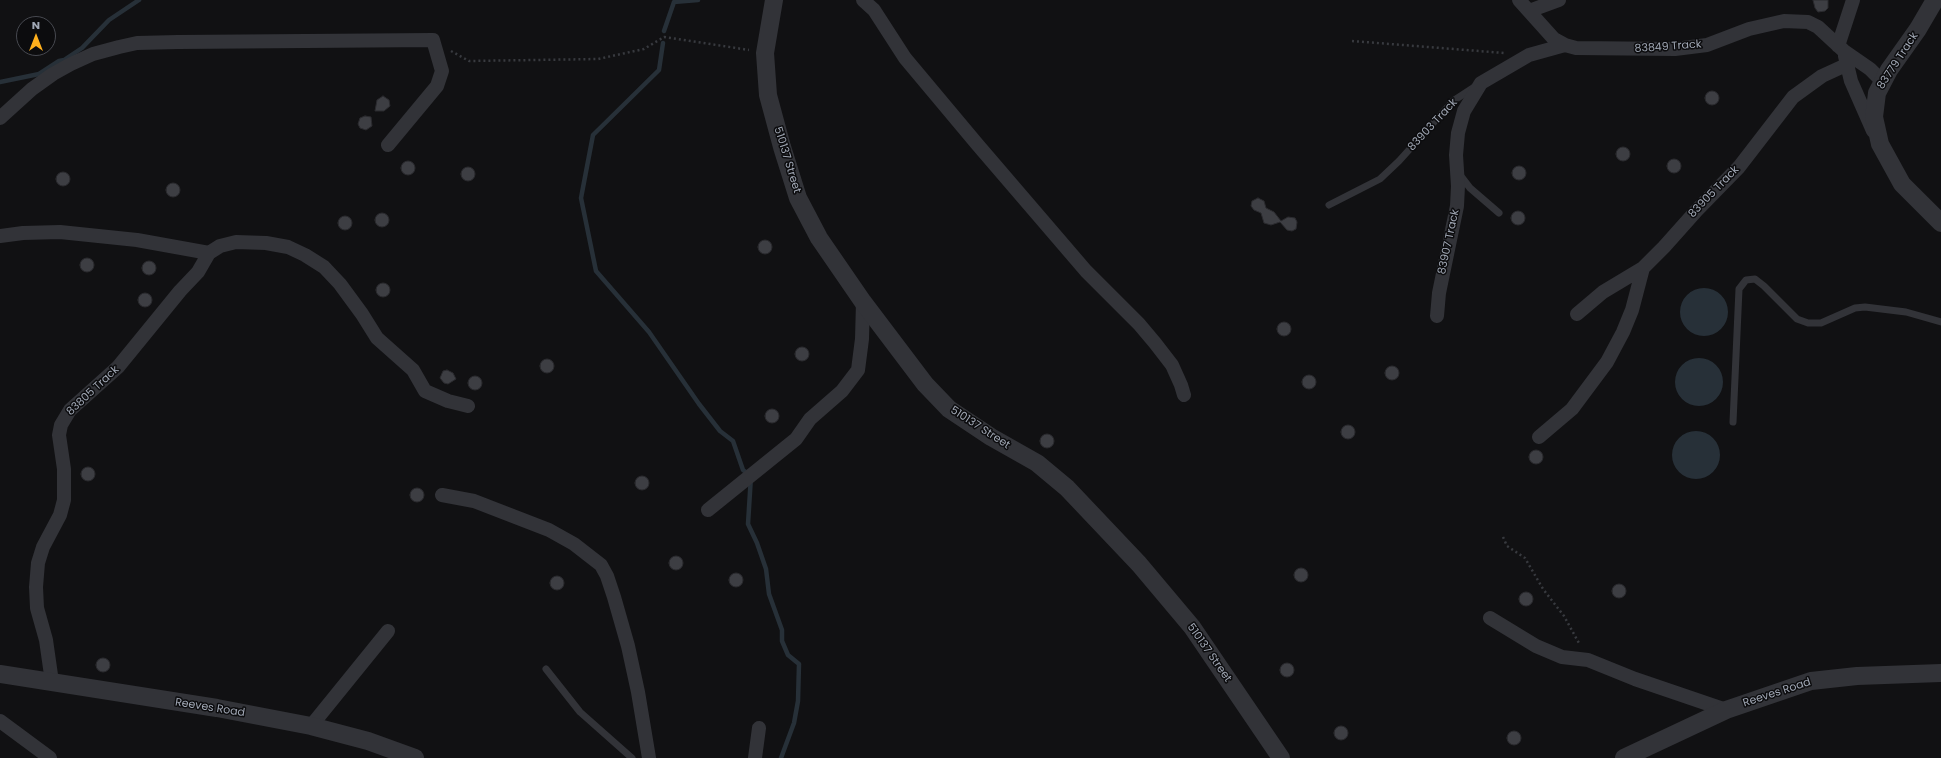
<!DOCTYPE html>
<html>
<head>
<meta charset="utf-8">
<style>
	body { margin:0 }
	#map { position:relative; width:1941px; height:758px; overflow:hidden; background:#111113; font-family:Poppins,sans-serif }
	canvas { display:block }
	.north { position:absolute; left:16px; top:16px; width:40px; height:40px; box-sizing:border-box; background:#0c0c0e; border:1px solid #484a51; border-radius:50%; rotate:0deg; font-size:11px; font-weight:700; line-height:16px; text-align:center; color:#a1a8b5 }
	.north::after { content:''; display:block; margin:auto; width:14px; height:18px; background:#ffb01d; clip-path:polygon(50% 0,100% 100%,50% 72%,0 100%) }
</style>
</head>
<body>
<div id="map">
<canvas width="1941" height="758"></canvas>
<div class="north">N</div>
</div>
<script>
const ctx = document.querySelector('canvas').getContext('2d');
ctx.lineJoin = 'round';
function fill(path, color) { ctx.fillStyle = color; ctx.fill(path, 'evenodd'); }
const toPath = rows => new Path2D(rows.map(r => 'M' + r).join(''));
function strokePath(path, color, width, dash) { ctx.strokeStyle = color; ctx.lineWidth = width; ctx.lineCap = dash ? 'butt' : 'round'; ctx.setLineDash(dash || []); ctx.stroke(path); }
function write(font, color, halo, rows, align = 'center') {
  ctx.font = font + ' Poppins,sans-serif'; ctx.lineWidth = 3; ctx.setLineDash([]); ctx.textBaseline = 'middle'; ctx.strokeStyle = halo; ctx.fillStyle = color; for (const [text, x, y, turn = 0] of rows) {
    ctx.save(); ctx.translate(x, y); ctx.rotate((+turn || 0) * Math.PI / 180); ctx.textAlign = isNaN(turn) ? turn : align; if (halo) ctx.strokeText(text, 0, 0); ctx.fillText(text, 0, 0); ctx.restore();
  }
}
fill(toPath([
	'1680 312a24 24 0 1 1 48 0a24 24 0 1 1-48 0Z',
	'1675 382a24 24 0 1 1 48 0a24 24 0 1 1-48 0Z',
	'1672 455a24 24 0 1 1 48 0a24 24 0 1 1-48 0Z'
]), '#273038');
strokePath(toPath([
	[664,31,674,2,698,0],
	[663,43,659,70,593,135,581,198,596,271,649,332,699,404,720,431,733,441,743,470,751,476,748,524,757,543,766,569,769,594,782,630,782,641,788,655,799,664,798,701,794,723,781,758],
	[0,82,39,74,59,61,64,60,82,48,109,20,139,0]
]), '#273038', 4.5);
const building = toPath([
	[1813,0,1828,0,1828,8,1825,11,1818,12,1815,8,1813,0],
	'1705 98a7 7 0 1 1 14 0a7 7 0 1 1-14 0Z',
	[383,96,389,100,390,106,384,111,375,111,377,100,383,96],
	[365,116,371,117,372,126,366,130,360,128,358,124,360,118,365,116],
	'1616 154a7 7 0 1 1 14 0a7 7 0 1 1-14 0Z',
	'1667 166a7 7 0 1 1 14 0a7 7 0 1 1-14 0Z',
	'401 168a7 7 0 1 1 14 0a7 7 0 1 1-14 0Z',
	'1512 173a7 7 0 1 1 14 0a7 7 0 1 1-14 0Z',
	'461 174a7 7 0 1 1 14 0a7 7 0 1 1-14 0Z',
	'56 179a7 7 0 1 1 14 0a7 7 0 1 1-14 0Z',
	'166 190a7 7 0 1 1 14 0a7 7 0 1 1-14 0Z',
	[1258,198,1264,201,1266,208,1274,212,1281,221,1288,217,1295,218,1297,222,1296,229,1292,231,1287,230,1280,222,1271,225,1264,223,1261,213,1254,210,1251,206,1252,201,1258,198],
	'1511 218a7 7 0 1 1 14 0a7 7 0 1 1-14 0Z',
	'375 220a7 7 0 1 1 14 0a7 7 0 1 1-14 0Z',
	'338 223a7 7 0 1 1 14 0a7 7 0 1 1-14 0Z',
	'758 247a7 7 0 1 1 14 0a7 7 0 1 1-14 0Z',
	'80 265a7 7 0 1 1 14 0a7 7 0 1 1-14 0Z',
	'142 268a7 7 0 1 1 14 0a7 7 0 1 1-14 0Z',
	'376 290a7 7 0 1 1 14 0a7 7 0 1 1-14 0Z',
	'138 300a7 7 0 1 1 14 0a7 7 0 1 1-14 0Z',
	'1277 329a7 7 0 1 1 14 0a7 7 0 1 1-14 0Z',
	'795 354a7 7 0 1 1 14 0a7 7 0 1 1-14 0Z',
	'540 366a7 7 0 1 1 14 0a7 7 0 1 1-14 0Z',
	'1385 373a7 7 0 1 1 14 0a7 7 0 1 1-14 0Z',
	[447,370,453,373,456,379,448,384,444,383,440,378,443,371,447,370],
	'1302 382a7 7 0 1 1 14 0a7 7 0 1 1-14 0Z',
	'468 383a7 7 0 1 1 14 0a7 7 0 1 1-14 0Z',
	'765 416a7 7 0 1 1 14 0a7 7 0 1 1-14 0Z',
	'1341 432a7 7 0 1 1 14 0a7 7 0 1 1-14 0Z',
	'1040 441a7 7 0 1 1 14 0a7 7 0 1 1-14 0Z',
	'1529 457a7 7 0 1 1 14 0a7 7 0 1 1-14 0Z',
	'81 474a7 7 0 1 1 14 0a7 7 0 1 1-14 0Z',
	'635 483a7 7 0 1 1 14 0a7 7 0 1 1-14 0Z',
	'410 495a7 7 0 1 1 14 0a7 7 0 1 1-14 0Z',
	'669 563a7 7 0 1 1 14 0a7 7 0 1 1-14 0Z',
	'1294 575a7 7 0 1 1 14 0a7 7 0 1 1-14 0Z',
	'729 580a7 7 0 1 1 14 0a7 7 0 1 1-14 0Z',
	'550 583a7 7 0 1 1 14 0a7 7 0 1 1-14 0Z',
	'1612 591a7 7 0 1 1 14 0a7 7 0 1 1-14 0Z',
	'1519 599a7 7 0 1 1 14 0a7 7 0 1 1-14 0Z',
	'96 665a7 7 0 1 1 14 0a7 7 0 1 1-14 0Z',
	'1280 670a7 7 0 1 1 14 0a7 7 0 1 1-14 0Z',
	'1334 733a7 7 0 1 1 14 0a7 7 0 1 1-14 0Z',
	'1507 738a7 7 0 1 1 14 0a7 7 0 1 1-14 0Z'
]);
fill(building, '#3d3e43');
strokePath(building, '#2b2b2f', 1);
strokePath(toPath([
	[1352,41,1504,53],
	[451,51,469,61,598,59,644,49,664,37,749,50],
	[1503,537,1507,546,1525,558,1543,589,1564,616,1580,645]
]), '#383a3f', 2.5, [2, 3]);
strokePath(toPath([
	[1460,175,1470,188,1499,213],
	[1329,205,1380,179,1399,161,1453,101,1476,86],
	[1733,422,1739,289,1746,280,1755,279,1764,286,1797,319,1808,323,1821,323,1855,308,1865,307,1906,312,1941,322],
	[546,669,580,712,632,758]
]), '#323338', 7);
strokePath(toPath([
	[863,0,874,10,905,58,977,144,1086,271,1139,324,1155,343,1172,365,1181,385,1184,395],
	[1519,0,1554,39,1565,45,1576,48,1675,49,1707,45,1749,29,1784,21,1808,22,1818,27,1844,51,1870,69,1883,82],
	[1529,11,1559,0],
	[1838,46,1853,0],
	[1845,56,1851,81,1873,131],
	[0,118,32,89,53,74,71,64,93,54,119,47,137,43,178,42,433,40,442,71,437,86,388,145],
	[0,236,23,233,60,232,137,240,209,253,220,246,236,242,266,243,288,247,305,255,324,267,340,284,362,314,377,338,413,370,425,391,448,401,468,406],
	[1577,314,1603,292,1643,268,1664,247,1697,210,1739,167,1793,97,1822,76,1846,65],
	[1437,316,1439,293,1457,206,1458,186,1456,155,1458,133,1464,111,1481,83,1529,55,1565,45],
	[1539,437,1572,409,1607,362,1623,332,1632,310,1643,268],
	[442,495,474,501,549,530,574,544,601,565,607,576,614,597,628,646,638,692,649,758],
	[708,510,796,439,810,419,842,391,858,370,862,339,863,302],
	[1490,618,1536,646,1562,657,1588,660,1635,679,1726,710],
	[52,682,46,640,37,608,36,587,38,563,43,547,60,515,64,500,64,469,59,435,61,425,70,410,118,367,180,291,198,272,209,253],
	[0,721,50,758],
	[311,726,388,631],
	[755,758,759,728]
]), '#323338', 14);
strokePath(toPath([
	[774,0,765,53,768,95,782,147,798,198,819,238,863,302,925,384,949,409,991,437,1037,463,1067,488,1139,564,1192,627,1281,758],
	[1935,0,1918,29,1889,70,1877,93,1874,117,1880,144,1902,184,1941,223],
	[0,674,217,708,311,726,368,741,415,758],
	[1624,758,1726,710,1811,681,1857,676,1941,673]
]), '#323338', 18);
write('11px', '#a1a8b5', '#0c0c0e', [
	["83849 Track",1668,47,-4],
	["83779 Track",1898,61,-57],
	["83903 Track",1433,125,-47],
	["510137 Street",787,160,73],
	["83905 Track",1714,192,-46],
	["83907 Track",1449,242,-78],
	["83805 Track",93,391,-43],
	["510137 Street",980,428,33],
	["510137 Street",1209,653,55],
	["Reeves Road",1777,693,-18],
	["Reeves Road",210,708,9]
]);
</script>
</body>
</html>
